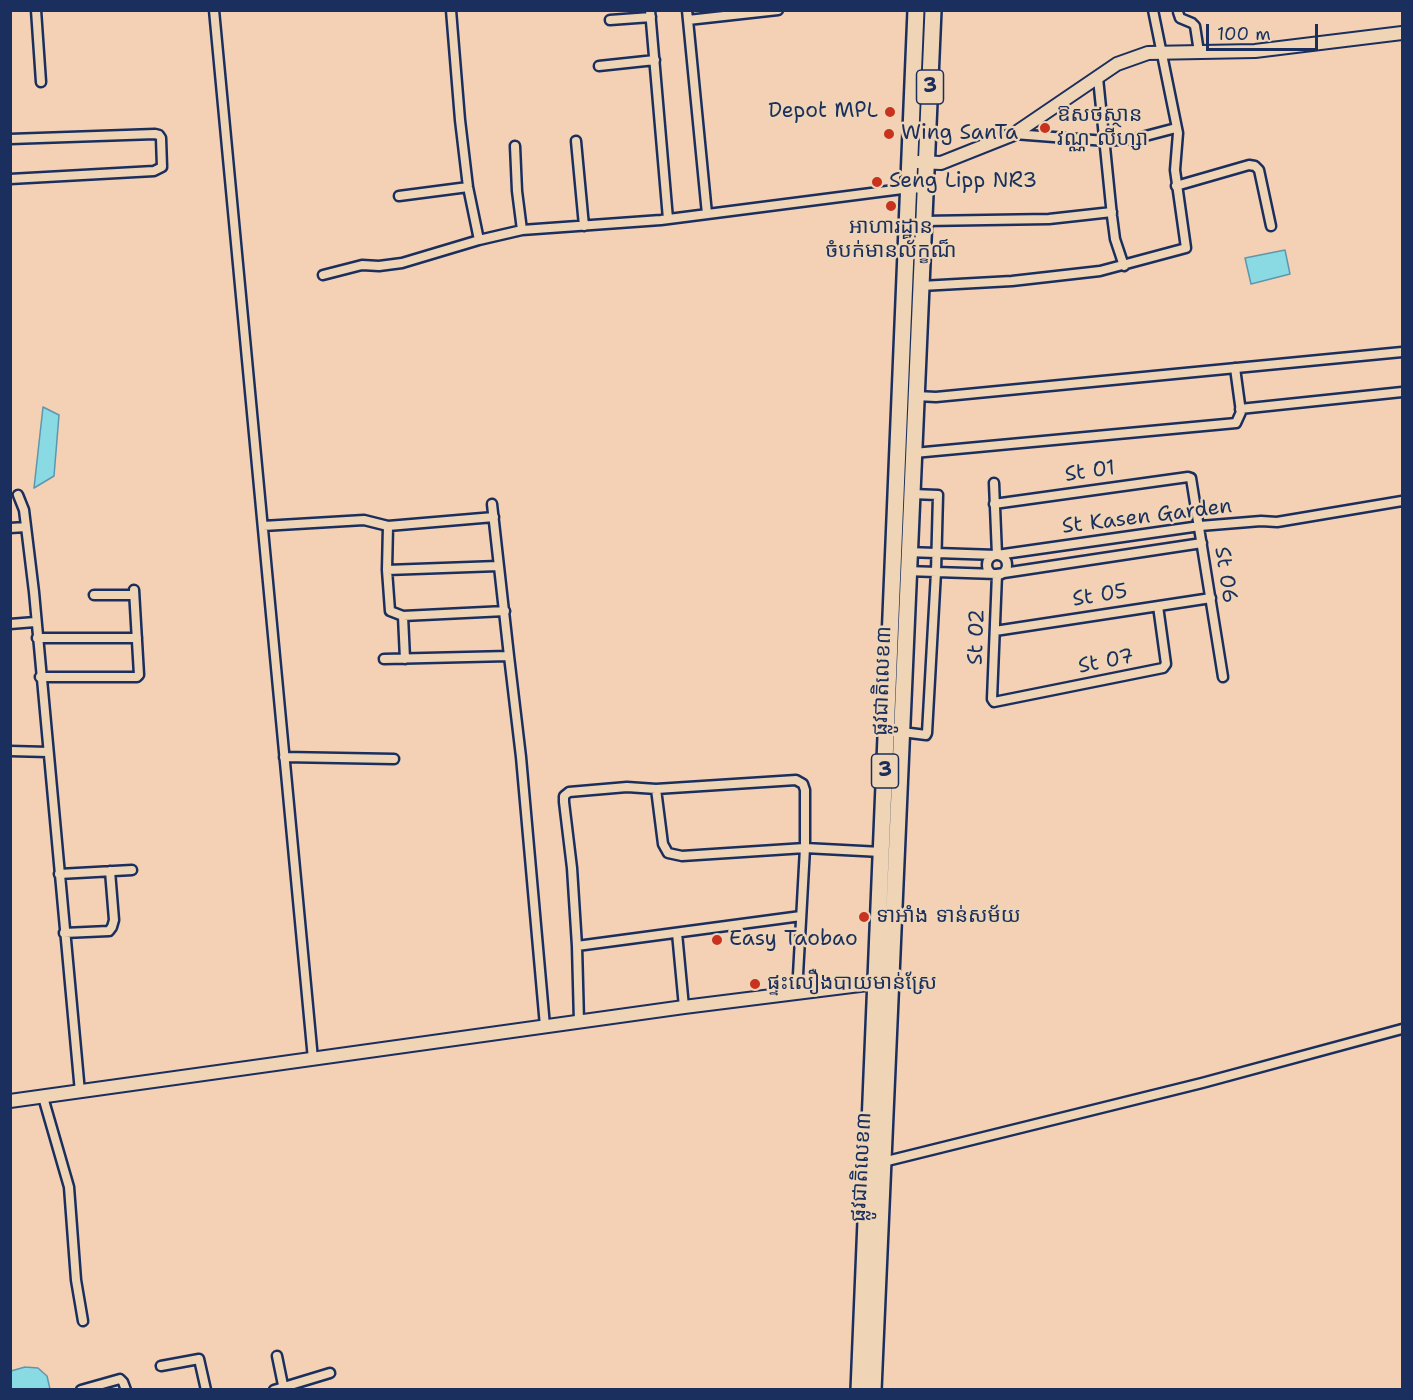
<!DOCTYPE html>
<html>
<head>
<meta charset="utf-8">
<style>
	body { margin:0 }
	#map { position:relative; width:1413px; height:1400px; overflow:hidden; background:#f4d1b4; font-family:"Shantell Sans",sans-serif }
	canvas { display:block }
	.frame { position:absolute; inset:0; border:12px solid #1b2f5e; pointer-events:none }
	.scale { position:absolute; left:1206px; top:24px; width:112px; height:27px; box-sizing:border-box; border:3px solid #1b2f5e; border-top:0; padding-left:8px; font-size:18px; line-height:21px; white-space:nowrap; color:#1b2f5e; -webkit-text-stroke:4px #efd5b6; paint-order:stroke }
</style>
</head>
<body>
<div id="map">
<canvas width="1413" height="1400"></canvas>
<div class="frame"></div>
<div class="scale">100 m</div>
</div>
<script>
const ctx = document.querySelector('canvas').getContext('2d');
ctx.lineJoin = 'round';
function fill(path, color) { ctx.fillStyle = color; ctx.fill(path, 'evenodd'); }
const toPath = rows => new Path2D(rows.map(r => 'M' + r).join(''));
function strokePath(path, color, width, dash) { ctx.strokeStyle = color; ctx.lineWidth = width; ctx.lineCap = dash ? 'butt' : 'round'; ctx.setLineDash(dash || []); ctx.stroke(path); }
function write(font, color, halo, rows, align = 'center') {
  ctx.font = font + ' "Shantell Sans","Noto Sans Khmer",sans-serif'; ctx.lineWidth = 5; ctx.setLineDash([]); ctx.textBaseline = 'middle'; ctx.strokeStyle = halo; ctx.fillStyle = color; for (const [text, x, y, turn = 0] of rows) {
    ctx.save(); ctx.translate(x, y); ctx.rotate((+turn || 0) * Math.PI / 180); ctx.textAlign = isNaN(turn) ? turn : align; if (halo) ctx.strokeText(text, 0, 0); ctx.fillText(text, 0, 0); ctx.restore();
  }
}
const water = toPath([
	[1285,250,1290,274,1251,284,1245,258,1285,250],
	[43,407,59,415,54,476,34,488,43,407],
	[25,1367,38,1368,47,1376,50,1389,11,1389,11,1371,25,1367]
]);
fill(water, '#8adae3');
strokePath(water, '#5e96ae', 1.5);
const street = toPath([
	[36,10,41,82],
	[214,10,313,1059],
	[451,10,460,120,468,187,479,240],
	[650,10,668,219],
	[687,10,707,214],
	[1178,12,1180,18,1192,23,1195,26,1199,52],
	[610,20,651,17],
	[688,20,778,10],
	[599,66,655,60],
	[1098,78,1112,216,1115,239,1124,266],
	[1014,134,1106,141,1134,139,1176,128],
	[10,139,155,134,159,135,161,138,162,167,154,171,10,179],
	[576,141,584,226],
	[515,146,517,191,522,230],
	[1176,186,1249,165,1255,166,1259,170,1271,226],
	[399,196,468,187],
	[924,221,1049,219,1112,212],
	[323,275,362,265,379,266,402,263,479,240,522,230,661,220,910,188,925,189],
	[921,286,1012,281,1100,271,1186,248,1175,170,1178,133,1153,10],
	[916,396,936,397,1402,352],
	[1240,409,1402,392],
	[914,453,1236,423,1241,412,1235,368],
	[994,483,997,555],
	[18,495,24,510,34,592,80,1092],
	[994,504,1188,477,1191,478,1223,677],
	[263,526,364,520,388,526,494,517],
	[388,526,387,570,390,611,403,616,505,611],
	[10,528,26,527],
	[906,552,997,555,1200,526,1261,521,1277,522,1402,501],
	'987 565a10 10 0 1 1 20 0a10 10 0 1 1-20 0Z',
	[387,570,498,566],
	[906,571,997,574,1202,543],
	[997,574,992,699,994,702,1163,668,1166,664,1158,606],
	[94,595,134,595],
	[403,616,405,659],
	[10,624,35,622],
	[995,631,1211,598],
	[37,638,137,638],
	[509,656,521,757,545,1026],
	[384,659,509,656,492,504],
	[40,677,137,677,139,675,134,590],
	[902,732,926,735,927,733,936,572,938,495,912,494],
	[10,751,48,752],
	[284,757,394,759],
	[656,789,663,844,668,853,682,856,805,848,881,852],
	[59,874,132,870],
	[64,933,109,931,112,927,114,920,110,871],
	[677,933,684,1007],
	[577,946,801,916],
	[579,1022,577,946,572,868,564,802,564,796,569,792,627,787,656,789,796,780,803,784,805,790,805,848,797,993],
	[43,1097,69,1187,76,1280,83,1321],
	[883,1162,1202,1083,1402,1029],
	[277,1356,284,1390],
	[161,1366,199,1359,206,1390],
	[81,1390,120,1379,123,1382,126,1390],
	[274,1390,330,1373]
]);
const secondary = toPath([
	[918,162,941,163,1014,134,1117,64,1148,53,1255,51,1402,33],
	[10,1101,684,1007,884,982]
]);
const highway = toPath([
	[859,1390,916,10],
	[873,1390,933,10]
]);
strokePath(street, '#1b2f5e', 13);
strokePath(secondary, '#1b2f5e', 16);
strokePath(highway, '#1b2f5e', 20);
strokePath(street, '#efd5b6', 8);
strokePath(secondary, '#efd5b6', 12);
strokePath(highway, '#efd5b6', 15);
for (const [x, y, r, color] of [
	[890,112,6,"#c8321e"],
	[1045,128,6,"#c8321e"],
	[889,134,6,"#c8321e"],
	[877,182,6,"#c8321e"],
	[891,206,6,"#c8321e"],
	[864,917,6,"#c8321e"],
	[717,940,6,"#c8321e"],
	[755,984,6,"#c8321e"]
]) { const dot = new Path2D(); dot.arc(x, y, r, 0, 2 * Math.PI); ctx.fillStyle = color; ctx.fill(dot); strokePath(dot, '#efd5b6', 2); }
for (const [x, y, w] of [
	[930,87,27],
	[885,771,27]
]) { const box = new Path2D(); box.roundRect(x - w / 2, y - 17, w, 34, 4.5); ctx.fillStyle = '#efd5b6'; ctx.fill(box); strokePath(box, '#1b2f5e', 1.5); }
write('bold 20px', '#1b2f5e', null, [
	["3",930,87],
	["3",885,771]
]);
write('21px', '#1b2f5e', '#efd5b6', [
	["Depot MPL",878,112,"right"],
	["ឱសថស្ថាន",1057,116],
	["វណ្ណ លីហ្សា",1057,140],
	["Wing SanTa",901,134],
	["Seng Lipp NR3",889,182],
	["អាហារដ្ឋាន",891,228,"center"],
	["ចំបក់មានល័ក្ខណ៏",891,252,"center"],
	["ទាអាំង ទាន់សម័យ",876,917],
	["Easy Taobao",729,940],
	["ផ្ទះលឿងបាយមាន់ស្រែ",767,984]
], 'left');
write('21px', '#1b2f5e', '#efd5b6', [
	["St 01",1090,472,-8],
	["St Kasen Garden",1147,517,-7],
	["St 06",1225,575,81],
	["St 05",1100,596,-9],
	["St 02",977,637,-88],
	["St 07",1106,662,-11],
	["ផ្លូវជាតិលេខ៣",883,681,-88],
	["ផ្លូវជាតិលេខ៣",862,1167,-87]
]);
</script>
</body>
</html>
